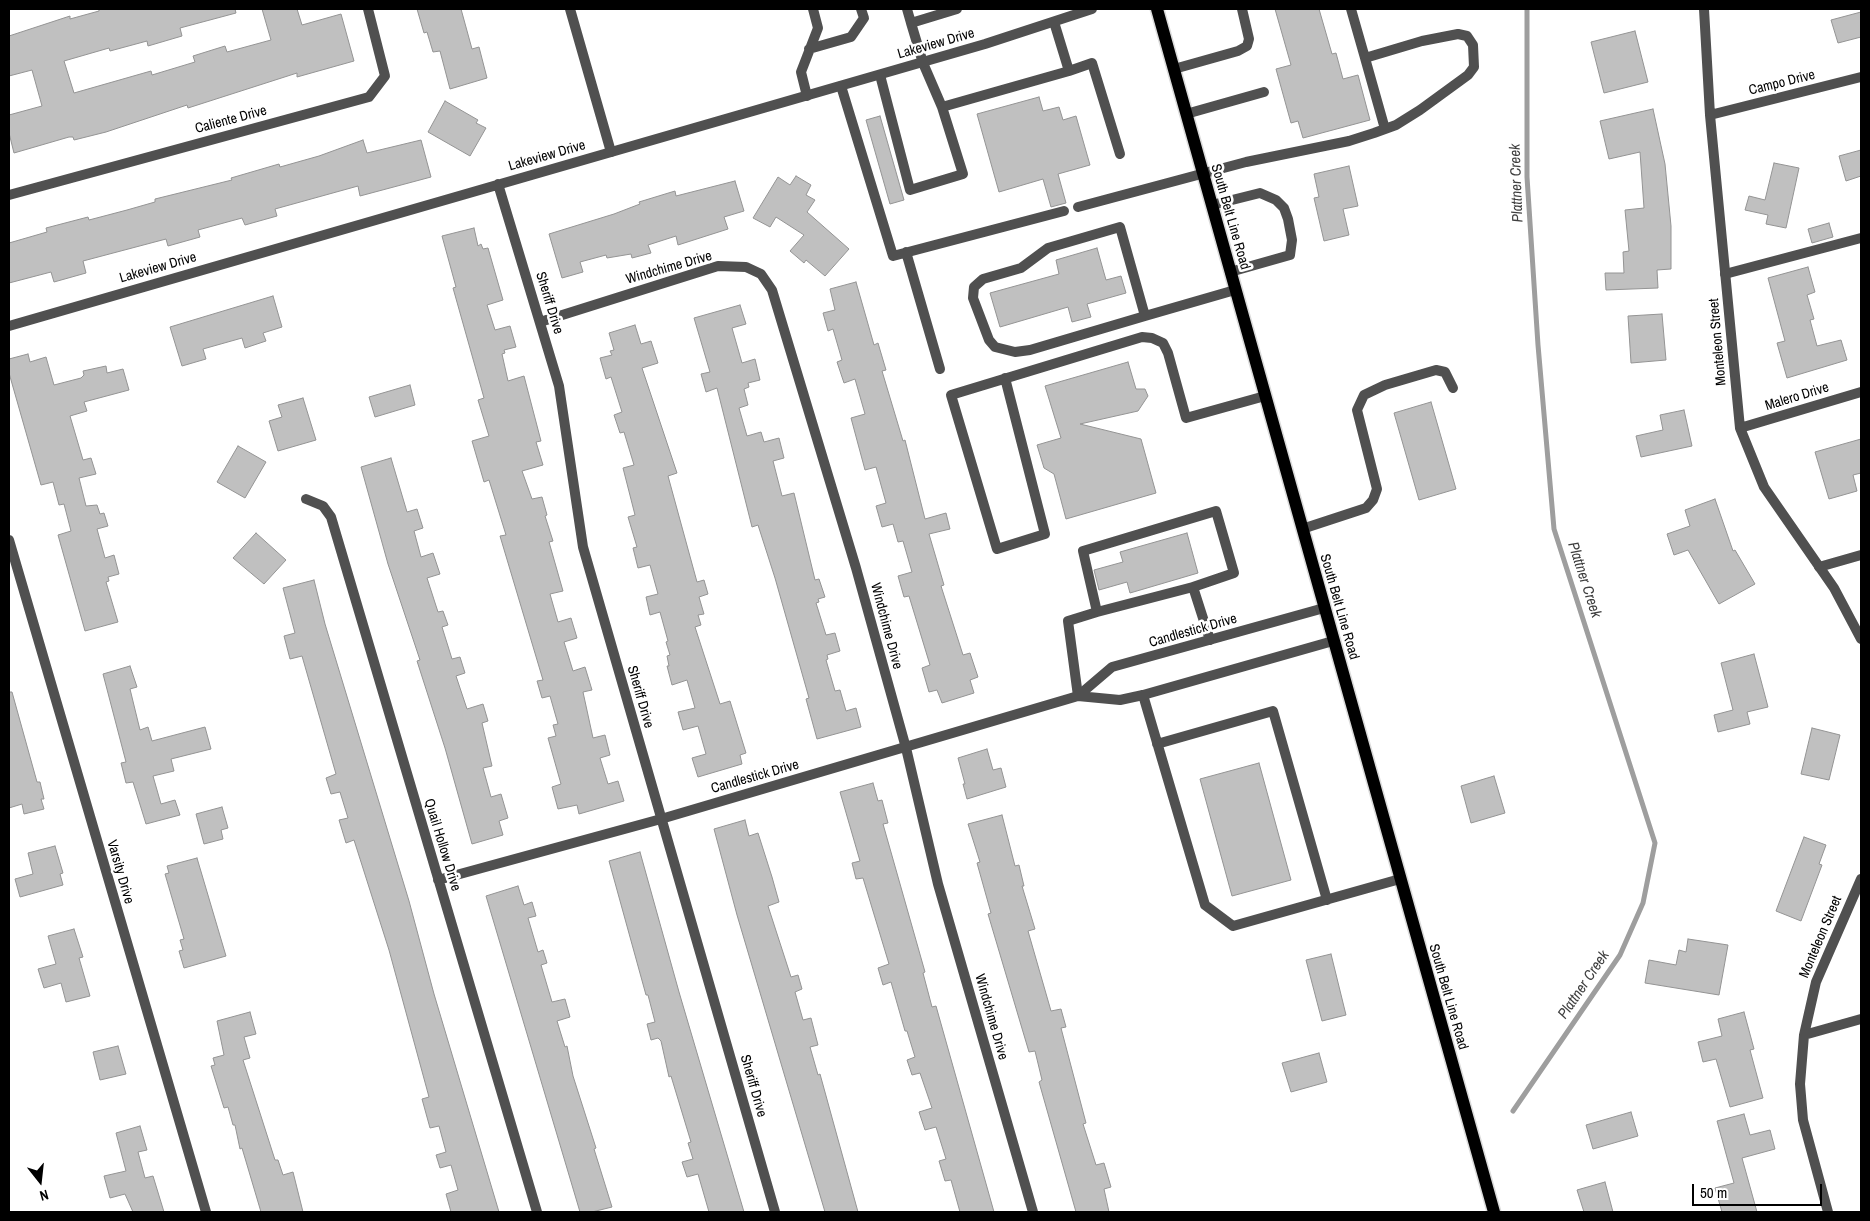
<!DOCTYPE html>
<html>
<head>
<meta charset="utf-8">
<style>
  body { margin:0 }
  #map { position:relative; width:1870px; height:1221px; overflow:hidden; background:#fff; font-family:"Archivo Narrow",sans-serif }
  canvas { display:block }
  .frame { position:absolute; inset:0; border:10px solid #000; pointer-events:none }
  .north { position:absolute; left:15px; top:1156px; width:50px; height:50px; -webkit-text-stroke:4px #fff; paint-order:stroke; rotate:164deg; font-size:14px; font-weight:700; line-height:20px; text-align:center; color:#000 }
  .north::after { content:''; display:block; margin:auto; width:18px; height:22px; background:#000; clip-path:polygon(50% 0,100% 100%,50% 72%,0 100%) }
  .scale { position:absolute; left:1692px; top:1184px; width:130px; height:22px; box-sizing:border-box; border:2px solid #000; border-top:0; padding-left:6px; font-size:15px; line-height:18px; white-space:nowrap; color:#000; -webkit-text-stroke:4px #fff; paint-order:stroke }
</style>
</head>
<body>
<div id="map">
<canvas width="1870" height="1221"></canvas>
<div class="frame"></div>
<div class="north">N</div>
<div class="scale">50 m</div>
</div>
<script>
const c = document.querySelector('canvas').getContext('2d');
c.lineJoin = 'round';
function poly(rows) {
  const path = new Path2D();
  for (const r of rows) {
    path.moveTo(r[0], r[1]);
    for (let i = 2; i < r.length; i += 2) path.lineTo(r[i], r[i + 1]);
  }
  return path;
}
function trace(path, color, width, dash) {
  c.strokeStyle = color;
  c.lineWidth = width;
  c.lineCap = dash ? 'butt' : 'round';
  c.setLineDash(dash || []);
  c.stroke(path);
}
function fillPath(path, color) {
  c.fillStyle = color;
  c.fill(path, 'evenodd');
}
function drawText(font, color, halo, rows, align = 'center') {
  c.font = font + ' "Archivo Narrow",sans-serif';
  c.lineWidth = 5;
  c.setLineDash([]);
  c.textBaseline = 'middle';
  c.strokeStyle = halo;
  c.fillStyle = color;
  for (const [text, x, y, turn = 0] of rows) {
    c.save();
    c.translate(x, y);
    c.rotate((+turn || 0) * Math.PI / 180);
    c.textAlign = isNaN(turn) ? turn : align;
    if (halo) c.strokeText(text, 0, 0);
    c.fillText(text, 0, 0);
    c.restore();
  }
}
trace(poly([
  [1513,1111,1620,955,1643,903,1655,843,1554,529,1538,345,1527,177,1527,9]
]), '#9e9e9e', 5);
const building = poly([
  [99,9,235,9,236,13,180,28,182,36,148,46,147,41,110,51,109,48,64,61,74,93,151,71,152,75,195,62,193,56,225,46,227,52,271,40,262,9,297,9,302,25,341,14,354,61,297,77,297,73,188,108,187,105,106,132,74,140,73,137,69,137,14,153,9,133,9,115,42,106,32,70,9,76,9,36,70,16,70,19,99,11,99,9],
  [417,9,461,9,472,49,479,47,487,78,450,89,440,51,433,52,427,32,424,33,417,9],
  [1275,9,1319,9,1332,54,1336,53,1343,79,1358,75,1370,120,1303,138,1298,121,1291,123,1276,69,1291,65,1275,9],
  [1861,12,1861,37,1838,43,1831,20,1861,12],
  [1635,31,1648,82,1604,93,1591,42,1635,31],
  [1039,97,1043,111,1059,107,1063,120,1076,116,1090,165,1058,174,1066,203,1051,207,1043,179,999,192,977,114,1039,97],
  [445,101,478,120,476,123,486,128,470,156,428,132,445,101],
  [1653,109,1665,164,1671,226,1671,269,1657,270,1658,288,1606,290,1605,273,1624,273,1623,252,1629,251,1625,210,1644,208,1640,152,1609,159,1600,121,1653,109],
  [880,116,904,200,890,204,866,120,880,116],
  [363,140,367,153,421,140,431,177,360,196,358,186,275,209,277,216,245,225,242,218,198,230,200,237,168,246,166,239,83,261,86,273,54,282,51,272,9,283,9,243,47,232,46,228,88,217,89,220,127,210,155,202,155,199,232,180,231,178,279,164,280,167,319,156,363,140],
  [1861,150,1861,176,1846,181,1839,156,1861,150],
  [1774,163,1799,168,1786,228,1766,224,1768,215,1745,210,1749,196,1765,200,1774,163],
  [1349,166,1358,206,1343,209,1349,235,1324,241,1314,198,1319,197,1314,174,1349,166],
  [796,176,811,185,806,195,815,200,807,212,849,249,825,276,806,260,804,263,790,251,804,235,776,217,770,227,753,218,778,177,790,185,796,176],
  [735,181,744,211,724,217,728,229,678,245,676,236,648,245,651,253,632,258,631,254,607,258,606,255,580,262,583,272,562,278,549,234,614,214,640,204,639,202,675,191,676,196,735,181],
  [1829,223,1833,237,1812,243,1808,229,1829,223],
  [474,228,478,246,481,244,483,249,488,248,503,300,487,305,495,330,510,326,516,347,504,350,505,353,502,354,508,381,524,376,541,441,536,442,543,465,522,471,532,499,542,497,547,515,545,516,553,541,549,542,563,591,550,594,558,622,571,618,577,638,564,642,573,671,585,667,592,690,583,692,593,738,605,735,610,755,600,758,608,784,618,781,624,801,579,814,577,805,558,809,552,787,561,784,548,738,556,736,553,725,558,724,550,696,542,698,537,681,543,680,500,536,506,535,489,480,484,482,472,441,489,436,478,400,484,398,453,288,456,287,442,236,474,228],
  [1097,248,1106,280,1121,276,1126,293,1087,304,1091,317,1072,322,1068,307,1000,327,990,293,1059,274,1056,260,1097,248],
  [1808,267,1815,292,1807,295,1814,319,1810,320,1817,346,1841,340,1847,360,1787,378,1777,343,1785,341,1768,278,1808,267],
  [856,282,874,345,878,343,886,370,882,371,903,441,905,440,925,519,946,513,950,529,929,534,944,585,941,586,963,655,970,653,978,677,970,680,974,693,942,703,937,690,929,692,922,668,930,665,909,596,904,597,898,576,912,572,903,541,898,542,893,524,882,527,876,506,886,503,876,467,865,470,851,418,865,414,855,379,844,383,837,362,842,360,833,329,828,331,823,313,835,310,830,289,856,282],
  [273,296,282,327,263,333,266,341,245,348,242,338,203,349,206,359,182,366,170,327,273,296],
  [740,305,746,324,732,328,742,363,755,359,760,380,748,383,749,387,744,389,748,405,739,408,747,436,761,432,764,442,779,438,784,458,773,461,782,496,794,493,815,580,819,579,825,597,818,599,819,602,816,603,826,635,835,633,840,651,827,655,828,659,826,660,835,691,840,690,846,711,856,708,861,727,817,739,806,699,809,698,775,578,758,525,752,527,717,388,706,392,701,374,710,372,694,318,740,305],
  [1662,314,1666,360,1631,363,1628,316,1662,314],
  [635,325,641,344,651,341,658,363,642,368,677,473,668,476,697,582,704,580,708,594,699,597,704,614,698,615,701,625,695,627,720,704,730,701,746,753,740,755,742,764,698,777,692,758,706,754,698,726,683,730,678,712,695,708,687,680,672,685,667,666,669,666,667,656,670,655,666,642,668,641,660,612,650,615,646,597,658,594,650,565,638,568,633,548,637,547,628,517,635,515,623,468,634,465,624,432,620,433,614,415,622,412,611,377,606,379,600,358,612,355,610,351,614,350,609,333,635,325],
  [28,354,30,362,46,357,54,385,81,378,84,375,83,371,106,366,107,373,123,369,129,390,84,402,87,411,70,416,83,460,91,458,96,474,79,478,86,506,97,505,100,514,104,513,108,526,97,529,105,558,114,555,119,574,108,577,109,581,106,582,118,622,85,631,58,535,71,531,64,504,59,505,53,482,41,485,9,373,9,359,28,354],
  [1128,362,1136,389,1145,389,1148,396,1138,411,1080,424,1141,439,1156,493,1066,519,1054,474,1044,468,1037,445,1061,438,1045,386,1128,362],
  [410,385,415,405,375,417,369,397,410,385],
  [303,398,316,440,278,451,269,421,282,417,278,405,303,398],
  [1431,402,1456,489,1419,500,1394,413,1431,402],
  [1684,410,1692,446,1641,457,1636,436,1663,430,1660,415,1684,410],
  [1861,439,1861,473,1853,475,1857,491,1829,499,1815,452,1861,439],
  [238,446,266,462,245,498,217,482,238,446],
  [391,458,407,512,417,509,423,528,414,531,421,557,433,553,440,574,427,578,438,612,443,611,448,625,442,627,452,659,460,657,465,673,456,676,467,709,483,704,488,721,482,723,492,766,483,768,491,797,501,794,508,818,499,821,503,835,472,844,445,748,417,661,420,660,388,564,361,467,391,458],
  [1715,499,1733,551,1735,550,1755,584,1719,604,1688,550,1674,555,1667,534,1690,526,1685,510,1715,499],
  [256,533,286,560,264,584,233,558,256,533],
  [1187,533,1198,573,1130,593,1127,582,1099,590,1094,570,1123,562,1120,552,1187,533],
  [314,580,325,624,409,901,434,994,499,1212,451,1212,446,1194,458,1190,451,1165,440,1168,436,1155,446,1152,439,1126,430,1128,422,1099,429,1097,389,950,354,840,346,843,339,820,348,818,340,792,331,794,326,778,336,774,302,656,290,659,284,636,295,633,283,588,314,580],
  [1754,654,1768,707,1747,712,1750,724,1718,732,1714,715,1733,710,1721,663,1754,654],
  [130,666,137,687,130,689,140,730,148,727,152,741,205,727,211,749,171,759,174,771,153,776,161,804,175,800,180,815,146,824,133,782,126,783,121,763,126,762,103,674,130,666],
  [9,692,12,692,37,782,40,782,44,799,41,799,44,809,24,814,22,804,9,808,9,692],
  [1812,728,1840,735,1829,780,1801,774,1812,728],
  [987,749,993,770,1001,768,1006,787,967,799,963,784,965,784,958,758,987,749],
  [1259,763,1291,880,1232,896,1200,779,1259,763],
  [1494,776,1505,813,1471,823,1461,786,1494,776],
  [873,783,878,801,882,800,888,823,883,824,925,972,923,973,932,1007,936,1006,994,1212,960,1212,951,1180,945,1181,939,1161,946,1159,936,1127,925,1130,919,1112,932,1108,920,1073,912,1075,907,1060,915,1057,907,1031,905,1031,891,982,883,985,878,968,889,964,863,878,856,879,852,863,860,861,840,792,873,783],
  [222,807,228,828,221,830,223,839,204,844,196,814,222,807],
  [1002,815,1015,866,1019,865,1024,886,1022,886,1035,929,1028,931,1049,1004,1051,1011,1061,1009,1066,1027,1061,1028,1086,1123,1083,1124,1096,1165,1104,1163,1111,1187,1104,1189,1109,1212,1076,1212,1039,1082,1042,1080,1035,1051,1029,1052,988,914,991,913,977,863,980,862,968,824,1002,815],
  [745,820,749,836,758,833,772,877,779,902,768,906,791,977,798,975,802,989,795,992,803,1020,811,1018,818,1045,810,1047,818,1075,820,1074,858,1212,825,1212,737,915,714,829,745,820],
  [1804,837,1826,845,1819,864,1822,865,1801,921,1776,911,1804,837],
  [55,846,63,873,60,874,63,885,20,897,15,879,33,874,28,853,55,846],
  [640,852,679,992,744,1212,709,1212,698,1174,687,1177,682,1162,693,1159,688,1143,691,1142,671,1076,669,1077,661,1041,658,1038,651,1040,647,1024,655,1022,648,995,646,995,609,861,640,852],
  [197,858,226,956,184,968,179,951,183,950,180,940,184,939,165,874,169,873,167,866,197,858],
  [518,886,524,905,532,902,536,916,528,918,538,952,543,950,547,963,541,965,552,1002,565,999,570,1017,557,1021,565,1047,567,1046,573,1076,596,1148,594,1149,612,1207,592,1212,580,1212,486,896,518,886],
  [74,929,83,957,79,958,90,996,66,1002,61,983,44,988,38,969,56,964,48,936,74,929],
  [1688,939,1728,945,1719,995,1645,983,1649,960,1676,965,1679,950,1686,952,1688,939],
  [1331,954,1346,1015,1322,1021,1306,960,1331,954],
  [250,1012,256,1034,244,1037,250,1058,243,1060,275,1160,278,1160,283,1175,293,1172,303,1212,261,1212,242,1148,240,1149,235,1125,233,1125,228,1107,224,1108,211,1066,215,1065,213,1058,224,1055,217,1021,250,1012],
  [1744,1012,1754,1049,1750,1050,1763,1098,1730,1107,1716,1059,1703,1062,1698,1042,1722,1036,1718,1019,1744,1012],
  [118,1046,126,1074,100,1080,93,1052,118,1046],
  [1319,1053,1327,1082,1291,1092,1282,1063,1319,1053],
  [1631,1112,1638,1136,1593,1149,1586,1125,1631,1112],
  [1744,1114,1750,1135,1770,1130,1775,1149,1742,1158,1757,1212,1722,1212,1715,1188,1734,1183,1717,1121,1744,1114],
  [140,1126,147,1150,138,1152,145,1178,153,1176,164,1212,133,1212,125,1194,110,1198,104,1176,126,1171,116,1133,140,1126],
  [1605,1182,1613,1212,1584,1212,1577,1190,1605,1182]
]);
fillPath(building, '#c0c0c0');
trace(building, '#949494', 1);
const primary = poly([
  [1157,9,1494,1212]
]);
trace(primary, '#dbdbdb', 15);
trace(poly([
  [570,9,611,152],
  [907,9,911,23],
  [1054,22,1069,71,1092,63,1120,154],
  [809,49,851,37,864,18,861,9],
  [1365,58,1385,129],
  [1174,69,1238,51,1247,46,1249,39,1242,9],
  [880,75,910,190,963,174,942,107,1069,71],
  [841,86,893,256,1064,211],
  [807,96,801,72,818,28,813,9],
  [942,107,923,63,911,23,957,9],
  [1186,114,1264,92],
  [1212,205,1260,193,1276,200,1284,208,1288,219,1292,240,1290,255,1230,272],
  [1078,207,1246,162,1349,141,1374,133,1396,125,1420,110,1468,75,1474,67,1473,45,1467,36,1458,34,1422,41,1365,58,1351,9],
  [906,252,940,369],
  [1725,274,1861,238],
  [1145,316,1120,227,1048,248,1021,268,983,279,974,287,973,298,989,340,995,347,1015,352,1030,350,1145,316,1235,290],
  [1005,378,1045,534,997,549,951,395,1142,337,1152,338,1163,343,1168,353,1186,418,1265,396],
  [1302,529,1366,508,1373,500,1377,489,1357,410,1364,395,1385,385,1436,370,1445,372,1453,388],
  [1819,567,1861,555],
  [1097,612,1193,587],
  [1143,695,1205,905,1233,926,1400,879],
  [1078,696,1068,621,1097,612,1083,551,1216,511,1234,573,1193,587,1210,640],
  [1157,744,1273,711,1327,900]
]), '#505050', 10);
trace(poly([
  [1704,9,1710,115,1740,428,1764,487,1834,588,1861,639],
  [1710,115,1861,77],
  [498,184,559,386,583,547,775,1212],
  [9,195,369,97,385,76,368,9],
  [540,322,718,266,746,267,761,274,772,290,856,568,906,748,938,884,1033,1212],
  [9,326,985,44,1092,9],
  [1740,428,1861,392],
  [306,499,323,506,331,517,537,1212],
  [9,540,206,1212],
  [1078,696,1112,667,1324,608],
  [438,880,661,819,1078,696,1120,700,1143,695,1333,641],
  [1804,1035,1861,1019],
  [1828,1212,1803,1120,1800,1084,1804,1035,1816,982,1861,879]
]), '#505050', 10);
trace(primary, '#000', 12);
drawText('14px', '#000', '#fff', [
  ["Lakeview Drive",936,44,-16],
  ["Campo Drive",1782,83,-14],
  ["Caliente Drive",231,120,-15],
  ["Lakeview Drive",547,156,-16],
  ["South Belt Line Road",1230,217,74],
  ["Lakeview Drive",158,268,-16],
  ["Windchime Drive",669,268,-16],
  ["Sheriff Drive",549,303,73],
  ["Monteleon Street",1718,342,-95],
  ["Malero Drive",1797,397,-17],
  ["South Belt Line Road",1339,607,74],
  ["Windchime Drive",886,626,75],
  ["Candlestick Drive",1193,631,-16],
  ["Sheriff Drive",640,697,74],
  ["Candlestick Drive",755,777,-16],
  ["Quail Hollow Drive",442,845,73],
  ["Varsity Drive",120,872,74],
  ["Monteleon Street",1821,937,-67],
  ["South Belt Line Road",1448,997,74],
  ["Windchime Drive",991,1017,74],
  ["Sheriff Drive",753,1086,74]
]);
drawText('italic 15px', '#3f3f3f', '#fff', [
  ["Plattner Creek",1517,183,-92],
  ["Plattner Creek",1584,580,72],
  ["Plattner Creek",1584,985,-56]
]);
</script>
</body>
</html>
